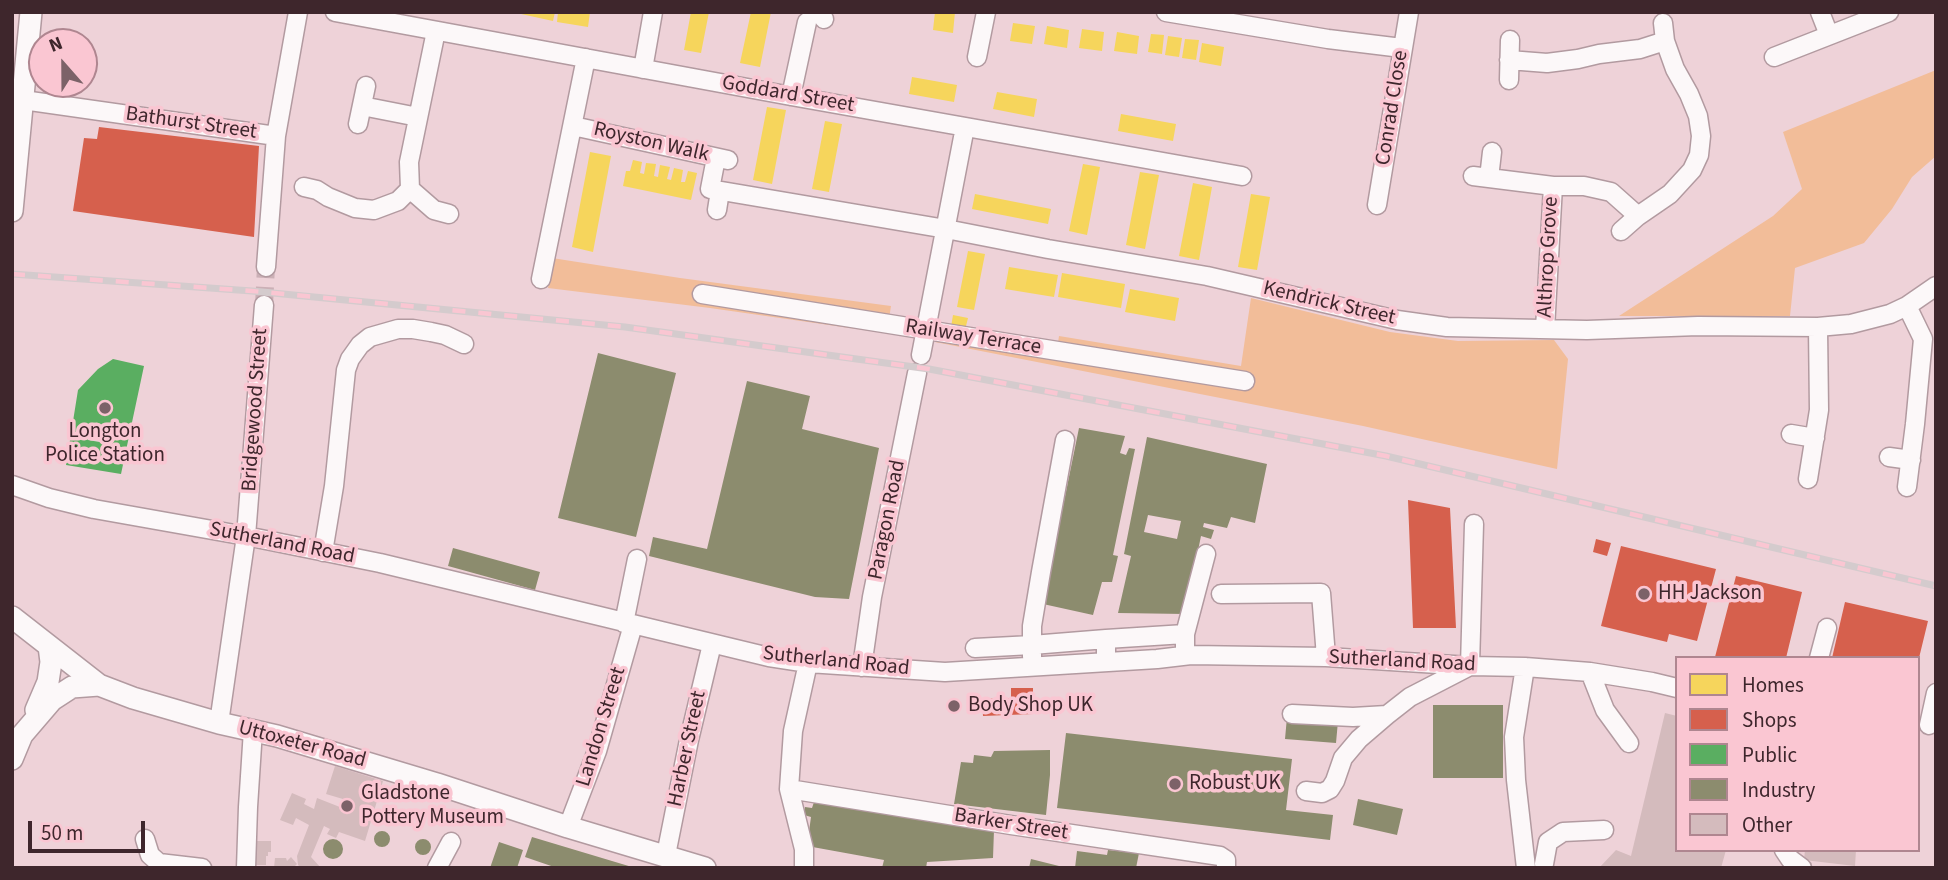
<!DOCTYPE html>
<html>
<head>
<meta charset="utf-8">
<style>
  body { margin:0 }
  #map { position:relative; width:1948px; height:880px; overflow:hidden; background:#eed2d8; font-family:"Source Sans 3",sans-serif }
  canvas { display:block }
  .frame { position:absolute; inset:0; border:14px solid #3e262c; pointer-events:none }
  .legend { position:absolute; left:1675px; top:656px; width:245px; height:196px; box-sizing:border-box; background:#fac6d2; border:2px solid #af8690; margin:0; padding:9px 12px; list-style:none; font-size:21px; color:#3e262c }
  .legend li { display:flex; align-items:center; gap:14px; height:35px }
  .legend b { width:35px; border:2px solid #af8690 }
  .north { position:absolute; left:28px; top:28px; width:70px; height:70px; box-sizing:border-box; background:#fac6d2; border:2px solid #af8690; border-radius:50%; rotate:339deg; font-size:19px; font-weight:700; line-height:28px; text-align:center; color:#3e262c }
  .north::after { content:''; display:block; margin:auto; width:24px; height:32px; background:#7c6268; clip-path:polygon(50% 0,100% 100%,50% 72%,0 100%) }
  .scale { position:absolute; left:28px; top:821px; width:117px; height:32px; box-sizing:border-box; border:4px solid #3e262c; border-top:0; padding-left:9px; font-size:21px; line-height:24px; white-space:nowrap; color:#3e262c; -webkit-text-stroke:5px #fac6d2; paint-order:stroke }
</style>
</head>
<body>
<div id="map">
<canvas width="1948" height="880"></canvas>
<div class="frame"></div>
<ul class="legend">
<li><b style="height:19px;background:#f6d55c"></b>Homes</li>
<li><b style="height:19px;background:#d6604d"></b>Shops</li>
<li><b style="height:19px;background:#5aae61"></b>Public</li>
<li><b style="height:19px;background:#8c8c6e"></b>Industry</li>
<li><b style="height:19px;background:#d4bbbd"></b>Other</li>
</ul>
<div class="north">N</div>
<div class="scale">50 m</div>
</div>
<script>
const c = document.querySelector('canvas').getContext('2d');
c.lineJoin = 'round';
function fillPath(path, color) {
  c.fillStyle = color;
  c.fill(path, 'evenodd');
}
function poly(rows) {
  const path = new Path2D();
  for (const r of rows) {
    if (r.length === 3) {
      path.moveTo(r[0] + r[2], r[1]);
      path.arc(r[0], r[1], r[2], 0, 2 * Math.PI);
      continue;
    }
    path.moveTo(r[0], r[1]);
    for (let i = 2; i < r.length; i += 2) path.lineTo(r[i], r[i + 1]);
  }
  return path;
}
function trace(path, color, width, dash) {
  c.strokeStyle = color;
  c.lineWidth = width;
  c.lineCap = dash ? 'butt' : 'round';
  c.setLineDash(dash || []);
  c.stroke(path);
}
function drawText(font, color, halo, rows, align = 'center') {
  c.font = font + ' "Source Sans 3",sans-serif';
  c.lineWidth = 7;
  c.setLineDash([]);
  c.textBaseline = 'middle';
  c.strokeStyle = halo;
  c.fillStyle = color;
  for (const [text, x, y, turn = 0] of rows) {
    c.save();
    c.translate(x, y);
    c.rotate((+turn || 0) * Math.PI / 180);
    c.textAlign = isNaN(turn) ? turn : align;
    if (halo) c.strokeText(text, 0, 0);
    c.fillText(text, 0, 0);
    c.restore();
  }
}
fillPath(poly([
  [1936,70,1936,156,1912,177,1892,209,1864,243,1795,268,1790,316,1619,316,1773,216,1802,189,1783,132],
  [552,258,680,278,891,306,889,319,914,323,913,337,710,308,548,288],
  [1251,298,1390,332,1458,341,1554,340,1568,359,1557,469,1363,426,935,342,938,327,1058,343,1059,336,1241,366]
]), '#f2bd99');
fillPath(poly([
  [512,12,555,12,553,21],
  [558,12,590,12,588,27,557,22],
  [691,12,709,12,701,53,684,50],
  [751,12,771,12,760,67,740,63],
  [935,12,955,12,953,33,933,30],
  [1013,23,1035,26,1032,44,1010,41],
  [1047,26,1069,30,1067,48,1044,44],
  [1082,29,1104,32,1102,51,1079,48],
  [1117,32,1139,36,1137,54,1114,51],
  [1151,34,1164,35,1162,54,1148,52],
  [1168,36,1182,38,1179,57,1165,55],
  [1185,39,1199,40,1196,60,1182,58],
  [1202,43,1224,47,1221,66,1199,62],
  [912,77,957,85,954,102,909,94],
  [997,92,1037,99,1034,117,993,109],
  [767,107,786,110,772,184,753,180],
  [1121,114,1176,124,1173,141,1118,131],
  [825,121,842,124,829,192,812,189],
  [590,152,611,156,593,252,572,247],
  [633,160,642,162,640,173,644,174,646,163,656,164,654,176,658,177,660,165,670,167,667,179,671,180,674,168,683,170,681,182,685,182,688,171,697,173,691,200,623,186,626,171,630,171],
  [1083,164,1100,167,1087,235,1069,231],
  [1140,172,1159,175,1145,249,1126,245],
  [1193,183,1212,187,1199,260,1179,256],
  [975,194,1051,209,1048,224,972,209],
  [1251,194,1270,197,1257,270,1238,267],
  [968,251,985,254,974,310,957,307],
  [1009,267,1058,275,1054,297,1005,289],
  [1062,273,1125,284,1121,308,1058,297],
  [1130,289,1179,298,1175,321,1125,312],
  [953,315,968,318,965,330,951,327]
]), '#f6d55c');
fillPath(poly([
  [99,127,259,146,254,237,73,211,84,138,97,139],
  [1408,500,1450,508,1456,628,1413,628],
  [1596,539,1611,543,1607,556,1593,552],
  [1621,546,1716,569,1697,641,1669,634,1667,642,1601,626],
  [1736,576,1802,592,1786,658,1715,657],
  [1845,602,1928,621,1919,658,1832,658],
  [1011,688,1033,688,1033,714,983,716,982,699,1011,698]
]), '#d6604d');
fillPath(poly([
  [113,359,144,366,121,474,66,465,78,390,98,369],
  [90,426,114,430,111,444,88,440]
]), '#5aae61');
fillPath(poly([
  [598,353,676,373,636,537,558,518],
  [747,381,810,396,802,429,879,448,849,599,815,597,649,556,653,537,707,549],
  [1079,428,1125,436,1120,453,1126,455,1129,448,1135,449,1113,555,1118,556,1112,582,1102,582,1093,615,1043,604],
  [1147,437,1267,464,1255,523,1231,517,1227,528,1204,523,1203,527,1214,530,1211,539,1201,536,1185,614,1118,613,1131,556,1124,554],
  [1148,515,1181,521,1177,539,1144,532],
  [453,548,540,572,535,590,448,566],
  [1433,705,1503,705,1503,778,1433,778],
  [1287,717,1338,721,1336,743,1285,739],
  [1066,733,1292,759,1286,810,1333,815,1330,840,1057,808],
  [1050,750,1050,775,1046,815,954,804,961,762,973,763,974,755,991,757,994,751],
  [1358,799,1403,809,1397,835,1353,825],
  [814,802,994,830,993,858,927,862,926,868,882,868,884,860,807,846,811,817,804,815,805,807,812,808],
  [382,839,8],
  [532,837,632,867,632,868,557,868,525,857],
  [333,849,10],
  [423,847,8],
  [499,842,523,850,517,868,490,868],
  [1108,850,1139,853,1136,868,1075,868,1077,851,1107,855],
  [1031,859,1063,867,1063,868,1029,868]
]), '#8c8c6e');
fillPath(poly([
  [1665,713,1677,716,1677,850,1726,850,1721,868,1599,868,1616,850,1631,856],
  [335,766,383,781,365,841,339,832,336,838,327,834,330,829,324,826,311,857,321,868,301,868,298,865,297,856,309,825,296,818,293,825,280,820,292,793,306,799,304,804,314,809,317,798,350,811,353,802,326,794],
  [253,841,271,841,271,852,268,852,268,856,266,856,266,865,253,865],
  [1805,850,1856,850,1855,866,1804,860],
  [291,857,297,864,293,868,288,868,286,866,286,868,274,868,275,858,286,858,287,861]
]), '#d4bbbd');
trace(poly([
  [264,305,266,267]
]), '#cbb0b6', 18, [18, 9]);
const minor = poly([
  [335,12,791,96,1242,176],
  [819,12,824,19],
  [1166,12,1328,39,1402,48],
  [1820,12,1829,35],
  [977,57,986,12],
  [1774,57,1889,12],
  [1509,60,1547,63,1578,59,1599,54,1640,49,1665,41],
  [643,69,653,12],
  [1509,80,1510,40],
  [791,96,807,22],
  [23,100,276,136],
  [362,106,418,117],
  [358,124,366,86],
  [573,126,728,160],
  [716,158,710,189,946,229,1048,249,1207,276,1397,320,1447,327,1587,330,1698,326,1818,327,1851,324,1890,314,1907,306,1936,286],
  [1473,176,1553,186,1584,186,1611,192,1638,216],
  [1489,178,1492,152],
  [304,187,317,190,328,197,355,208,374,210,398,201,410,189],
  [410,189,409,162,436,31],
  [410,189,434,210,449,214],
  [1377,205,1409,12],
  [717,210,720,191],
  [1621,231,1638,216,1670,194,1692,170,1699,155,1701,136,1698,116,1689,94,1675,69,1665,41,1663,23],
  [266,267,276,136,298,12],
  [541,279,586,58],
  [702,294,1245,381],
  [1545,329,1553,186],
  [921,355,965,127],
  [1791,434,1815,438],
  [1065,440,1041,572,1032,626,1032,645,1106,639,1106,662],
  [1889,457,1911,460],
  [1808,479,1819,410,1818,327],
  [12,485,49,498,94,509,246,536,380,563,769,657,808,663,945,672,1157,659,1191,655,1326,657,1470,666,1525,667,1590,672,1652,682,1677,688],
  [1907,487,1915,424,1923,339,1907,306],
  [323,552,334,486,346,370,350,359,360,345,370,337,398,329,413,329,431,332,445,335,464,344],
  [1221,594,1321,593,1326,657],
  [624,623,637,559],
  [1185,634,1206,554],
  [1106,639,1185,634,1185,655],
  [975,648,1032,645,1032,657],
  [1819,658,1827,628],
  [862,667,872,597,917,373],
  [1525,667,1514,737,1516,780,1526,868],
  [1590,672,1605,710,1629,743],
  [1292,714,1353,717,1387,715,1410,697,1470,666,1474,524],
  [219,723,246,536,264,305],
  [1929,725,1936,693],
  [789,789,1011,825,1220,856,1226,860,1226,868],
  [1306,791,1322,793,1330,789,1335,781,1343,758,1359,739,1387,715],
  [568,827,597,751,633,625],
  [145,839,150,855,159,863,202,868],
  [1784,850,1790,859,1802,868],
  [666,855,689,740,712,644],
  [1544,864,1548,842,1563,832,1604,830],
  [246,868,248,807,253,730],
  [437,868,451,842],
  [804,868,804,849,789,789,793,731,808,663]
]);
const major = poly([
  [12,211,31,12],
  [12,617,99,685,133,698,219,723,277,736,437,784,568,827,705,868],
  [36,710,48,682,51,662,49,646],
  [12,759,22,735,52,700,72,687,99,685]
]);
trace(minor, '#b29aa0', 21);
trace(major, '#b29aa0', 24);
trace(minor, '#fcf8f9', 18);
trace(major, '#fcf8f9', 21);
const rail = poly([
  [12,274,252,291,625,327,929,369,1386,456,1936,586]
]);
trace(rail, '#d4cbcd', 7);
trace(rail, '#fac6d2', 4.5, [13]);
for (const [x, y, r, color] of [
  [105,408,7,"#7c6268"],
  [1644,594,7,"#7c6268"],
  [954,706,7,"#7c6268"],
  [1175,784,7,"#7c6268"],
  [347,806,7,"#7c6268"]
]) {
  const dot = new Path2D();
  dot.arc(x, y, r, 0, 2 * Math.PI);
  c.fillStyle = color;
  c.fill(dot);
  trace(dot, '#fac6d2', 2.5);
}
drawText('21px', '#3e262c', '#fac6d2', [
  ["Goddard Street",788,95,10],
  ["Conrad Close",1393,108,-81],
  ["Bathurst Street",191,124,8],
  ["Royston Walk",651,143,13],
  ["Althrop Grove",1549,257,-87],
  ["Kendrick Street",1329,304,13],
  ["Railway Terrace",973,338,9],
  ["Bridgewood Street",256,410,-86],
  ["Paragon Road",888,520,-79],
  ["Sutherland Road",282,544,11],
  ["Sutherland Road",836,662,6],
  ["Sutherland Road",1402,662,3],
  ["Landon Street",602,727,-73],
  ["Uttoxeter Road",302,745,15],
  ["Harber Street",688,749,-78],
  ["Barker Street",1011,825,9]
]);
drawText('21px', '#3e262c', '#fac6d2', [
  ["Longton",105,432,"center"],
  ["Police Station",105,456,"center"],
  ["HH Jackson",1658,594],
  ["Body Shop UK",968,706],
  ["Robust UK",1189,784],
  ["Gladstone",361,794],
  ["Pottery Museum",361,818]
], 'left');
</script>
</body>
</html>
